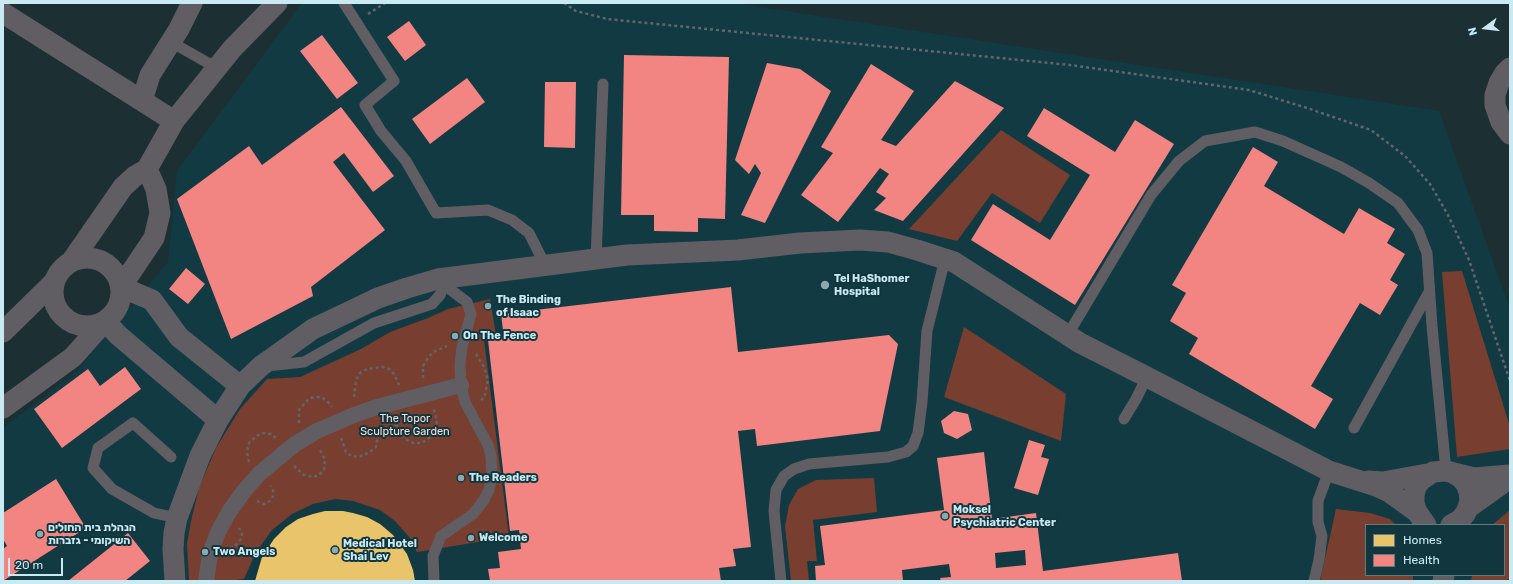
<!DOCTYPE html>
<html>
<head>
<meta charset="utf-8">
<style>
  body { margin:0 }
  #map { position:relative; width:1513px; height:584px; overflow:hidden; background:#1c3034; font-family:Rubik,sans-serif }
  canvas { display:block }
  .frame { position:absolute; inset:0; border:4px solid #c9eaf2; pointer-events:none }
  .legend { position:absolute; left:1365px; top:524px; width:140px; height:52px; box-sizing:border-box; background:#12363e; border:1px solid #5b7e86; margin:0; padding:5px 7px; list-style:none; font-size:12px; color:#c9eaf2 }
  .legend li { display:flex; align-items:center; gap:8px; height:20px }
  .legend b { width:20px; border:1px solid #5b7e86 }
  .north { position:absolute; left:1465px; top:8px; width:40px; height:40px; -webkit-text-stroke:3px #12363e; paint-order:stroke; rotate:255deg; font-size:11px; font-weight:700; line-height:16px; text-align:center; color:#c9eaf2 }
  .north::after { content:''; display:block; margin:auto; width:14px; height:18px; background:#c9eaf2; clip-path:polygon(50% 0,100% 100%,50% 72%,0 100%) }
  .scale { position:absolute; left:8px; top:558px; width:55px; height:18px; box-sizing:border-box; border:2px solid #c9eaf2; border-top:0; padding-left:5px; font-size:12px; line-height:14px; white-space:nowrap; color:#c9eaf2; -webkit-text-stroke:3px #12363e; paint-order:stroke }
</style>
</head>
<body>
<div id="map">
<canvas width="1513" height="584"></canvas>
<div class="frame"></div>
<ul class="legend">
<li><b style="height:11px;background:#e9c46a"></b>Homes</li>
<li><b style="height:11px;background:#f28482"></b>Health</li>
</ul>
<div class="north">N</div>
<div class="scale">20 m</div>
</div>
<script>
const c = document.querySelector('canvas').getContext('2d');
c.lineJoin = 'round';
function fillPath(path, color) {
  c.fillStyle = color;
  c.fill(path, 'evenodd');
}
function poly(rows) {
  const path = new Path2D();
  for (const r of rows) {
    if (r.length === 3) {
      path.moveTo(r[0] + r[2], r[1]);
      path.arc(r[0], r[1], r[2], 0, 2 * Math.PI);
      continue;
    }
    path.moveTo(r[0], r[1]);
    for (let i = 2; i < r.length; i += 2) path.lineTo(r[i], r[i + 1]);
  }
  return path;
}
function trace(path, color, width, dash) {
  c.strokeStyle = color;
  c.lineWidth = width;
  c.lineCap = dash ? 'butt' : 'round';
  c.setLineDash(dash || []);
  c.stroke(path);
}
function drawText(font, color, halo, rows, align = 'center') {
  c.font = font + ' Rubik,"Noto Sans Hebrew",sans-serif';
  c.lineWidth = 4;
  c.setLineDash([]);
  c.textBaseline = 'middle';
  c.strokeStyle = halo;
  c.fillStyle = color;
  for (const [text, x, y, turn = 0] of rows) {
    c.save();
    c.translate(x, y);
    c.rotate((+turn || 0) * Math.PI / 180);
    c.textAlign = isNaN(turn) ? turn : align;
    if (halo) c.strokeText(text, 0, 0);
    c.fillText(text, 0, 0);
    c.restore();
  }
}
fillPath(poly([
  [302,3,734,3,1439,111,1510,309,1510,581,3,581,3,428,78,370,168,262,177,171],
  [1366,525,1504,525,1504,575,1366,575]
]), '#123a43');
fillPath(poly([
  [1001,130,1070,175,1040,223,992,193,957,241,909,229],
  [1462,271,1510,427,1510,449,1457,457,1442,272],
  [490,299,496,335,484,340,509,537,417,552,410,538,395,521,380,510,353,501,335,499,313,504,292,514,272,530,256,552,244,579,228,581,189,581,187,544,191,521,199,488,216,448,240,409,267,379,300,377,361,349,390,332,428,318,448,309],
  [964,327,1066,394,1061,441,944,397],
  [874,478,877,512,813,520,817,561,807,561,809,581,791,581,785,526,789,505,798,489,816,480],
  [1336,509,1370,513,1390,519,1396,525,1366,525,1366,575,1413,575,1413,581,1320,581],
  [1510,510,1510,579,1501,581,1471,581,1472,575,1504,575,1504,525,1492,525]
]), '#783e2f');
fillPath(poly([
  [325,511,343,511,353,513,367,517,380,524,393,535,407,554,413,570,415,581,255,581,262,557,274,539,286,527,298,519,313,514]
]), '#e9c46a');
fillPath(poly([
  [409,21,426,45,405,61,387,37],
  [322,35,358,83,337,99,300,51],
  [624,55,729,57,725,219,698,218,698,232,654,231,654,215,621,215],
  [767,63,800,69,831,91,765,223,741,215,761,173,755,164,749,174,735,160],
  [871,64,914,91,881,140,896,146,955,81,1004,108,903,221,874,210,886,198,876,192,889,174,880,168,838,222,801,195,833,153,821,147],
  [467,78,485,102,430,144,412,119],
  [545,82,576,82,575,148,544,147],
  [341,107,394,176,373,192,344,153,333,162,385,230,311,287,313,296,231,339,177,199,249,146,262,165],
  [1044,108,1115,152,1135,120,1174,144,1075,305,971,240,993,204,1050,240,1090,175,1027,136],
  [1253,147,1278,162,1264,186,1344,234,1359,208,1395,229,1387,243,1405,254,1390,280,1398,285,1380,315,1360,303,1311,386,1333,399,1315,429,1189,354,1198,338,1170,321,1186,293,1172,285],
  [186,268,205,284,188,304,169,289],
  [731,287,738,352,889,335,898,344,880,431,757,446,755,429,738,431,751,547,733,549,736,566,719,568,721,581,490,581,488,569,500,568,498,552,521,549,519,530,510,531,488,340,504,338,501,314],
  [125,367,141,389,62,448,34,409,88,369,100,386],
  [954,411,968,414,972,430,957,439,944,433,941,421],
  [1029,440,1045,445,1041,457,1049,459,1038,495,1014,488],
  [984,452,992,519,1036,513,1043,571,1178,553,1182,581,941,581,940,578,951,577,949,564,902,570,903,581,816,581,815,566,825,565,820,526,944,510,937,458],
  [1025,550,1026,565,996,568,995,553],
  [56,479,86,528,3,581,3,549,7,546,3,539,3,513],
  [128,533,150,561,125,581,68,581]
]), '#f28482');
trace(poly([
  [564,3,576,11,607,19,1070,65,1249,90,1307,108,1371,130,1405,156,1430,184,1448,215,1469,260,1510,381],
  [368,14,385,3],
  [476,354,484,367,488,380,486,390,484,398,481,400],
  [423,378,423,366,428,358,433,352,447,346],
  [354,397,356,380,360,373,367,369,382,367,389,369,394,374,399,385],
  [396,419,396,424,399,433,405,439,413,443,421,443,427,440,434,433,437,424,434,409],
  [299,423,299,410,304,404,310,398,318,397,323,398,330,404,332,407],
  [341,438,346,452,351,456,359,457,370,452,376,447,377,440,376,433,372,426],
  [249,462,247,452,249,443,256,436,264,433,271,434,276,438],
  [294,466,304,475,313,477,319,475,324,470,325,460,320,450],
  [257,501,264,504,270,501,273,496,273,489,271,486],
  [230,548,234,547,241,539,242,534,239,528]
]), '#626569', 2.5, [3, 3]);
trace(poly([
  [344,3,394,81,365,105,381,131,406,161,436,213,488,210,512,220,529,233,545,265],
  [178,46,217,68],
  [596,259,603,84],
  [1067,336,1151,195,1179,161,1205,141,1255,132,1283,141,1341,167,1369,183,1398,203,1418,230,1427,253,1432,326,1446,471],
  [267,366,304,362,374,323,432,304,440,295,446,279],
  [1124,419,1136,399,1147,377],
  [1354,428,1429,292],
  [171,457,133,423,98,448,93,468,112,489,154,513,177,518],
  [434,581,433,556,441,536,473,514,484,500,489,490,492,475,491,456,488,445,465,402,461,385,460,365,462,347,471,314,467,302,444,285],
  [781,581,774,511,776,490,784,476,794,469,809,464,888,457,906,452,913,446,918,433,922,402,927,331,945,259],
  [1314,581,1319,560,1322,536,1318,522,1318,501,1329,471]
]), '#615e63', 11);
trace(poly([
  [206,581,210,554,218,532,229,512,244,491,259,474,295,444,317,431,354,415,377,407,461,385]
]), '#615e63', 16);
trace(poly([
  [3,13,174,121],
  [1510,68,1505,73,1499,83,1495,95,1495,105,1501,122,1510,134],
  [142,101,150,75,179,29,192,3],
  [147,169,156,189,160,213,154,238,121,287,152,300,179,337,240,386],
  [87,292,34],
  [71,262,123,187,135,176,147,169,174,121,232,49,277,3],
  [3,332,54,282],
  [3,408,73,357,105,321,118,335,218,420],
  [1368,481,1383,482,1427,474],
  [1468,508,1510,478],
  [1417,512,1414,504,1414,495,1416,487,1421,480,1433,472,1446,471,1474,478,1510,475],
  [1451,525,1460,520,1465,514,1468,508,1470,500,1469,492,1466,484,1460,477,1451,472],
  [175,581,173,549,174,533,177,518,200,456,218,420,240,386,261,366,313,329,378,298,407,288,438,279,627,255,738,250,800,243,860,240,888,242,917,250,954,262,1080,343,1147,377,1329,471,1376,486,1389,492,1417,512,1426,525],
  [1443,581,1444,575]
]), '#615e63', 21);
for (const [x, y, r, color] of [
  [825,285,5,"#8ca9b0"],
  [488,306,4,"#8ca9b0"],
  [455,336,4,"#8ca9b0"],
  [461,478,4,"#8ca9b0"],
  [945,516,4,"#8ca9b0"],
  [40,534,4,"#8ca9b0"],
  [471,538,4,"#8ca9b0"],
  [335,550,4,"#8ca9b0"],
  [205,552,4,"#8ca9b0"]
]) {
  const dot = new Path2D();
  dot.arc(x, y, r, 0, 2 * Math.PI);
  c.fillStyle = color;
  c.fill(dot);
  trace(dot, '#12363e', 1.5);
}
drawText('bold 11px', '#c9eaf2', '#12363e', [
  ["Tel HaShomer",834,279],
  ["Hospital",834,292],
  ["The Binding",496,300],
  ["of Isaac",496,313],
  ["On The Fence",463,336],
  ["The Readers",469,478],
  ["Moksel",953,510],
  ["Psychiatric Center",953,523],
  ["הנהלת בית החולים",48,528],
  ["השיקומי - גזברות",48,541],
  ["Welcome",479,538],
  ["Medical Hotel",343,544],
  ["Shai Lev",343,557],
  ["Two Angels",213,552]
], 'left');
drawText('11px', '#f6ddd6', '#12363e', [
  ["The Topor",405,419],
  ["Sculpture Garden",405,432]
]);
</script>
</body>
</html>
